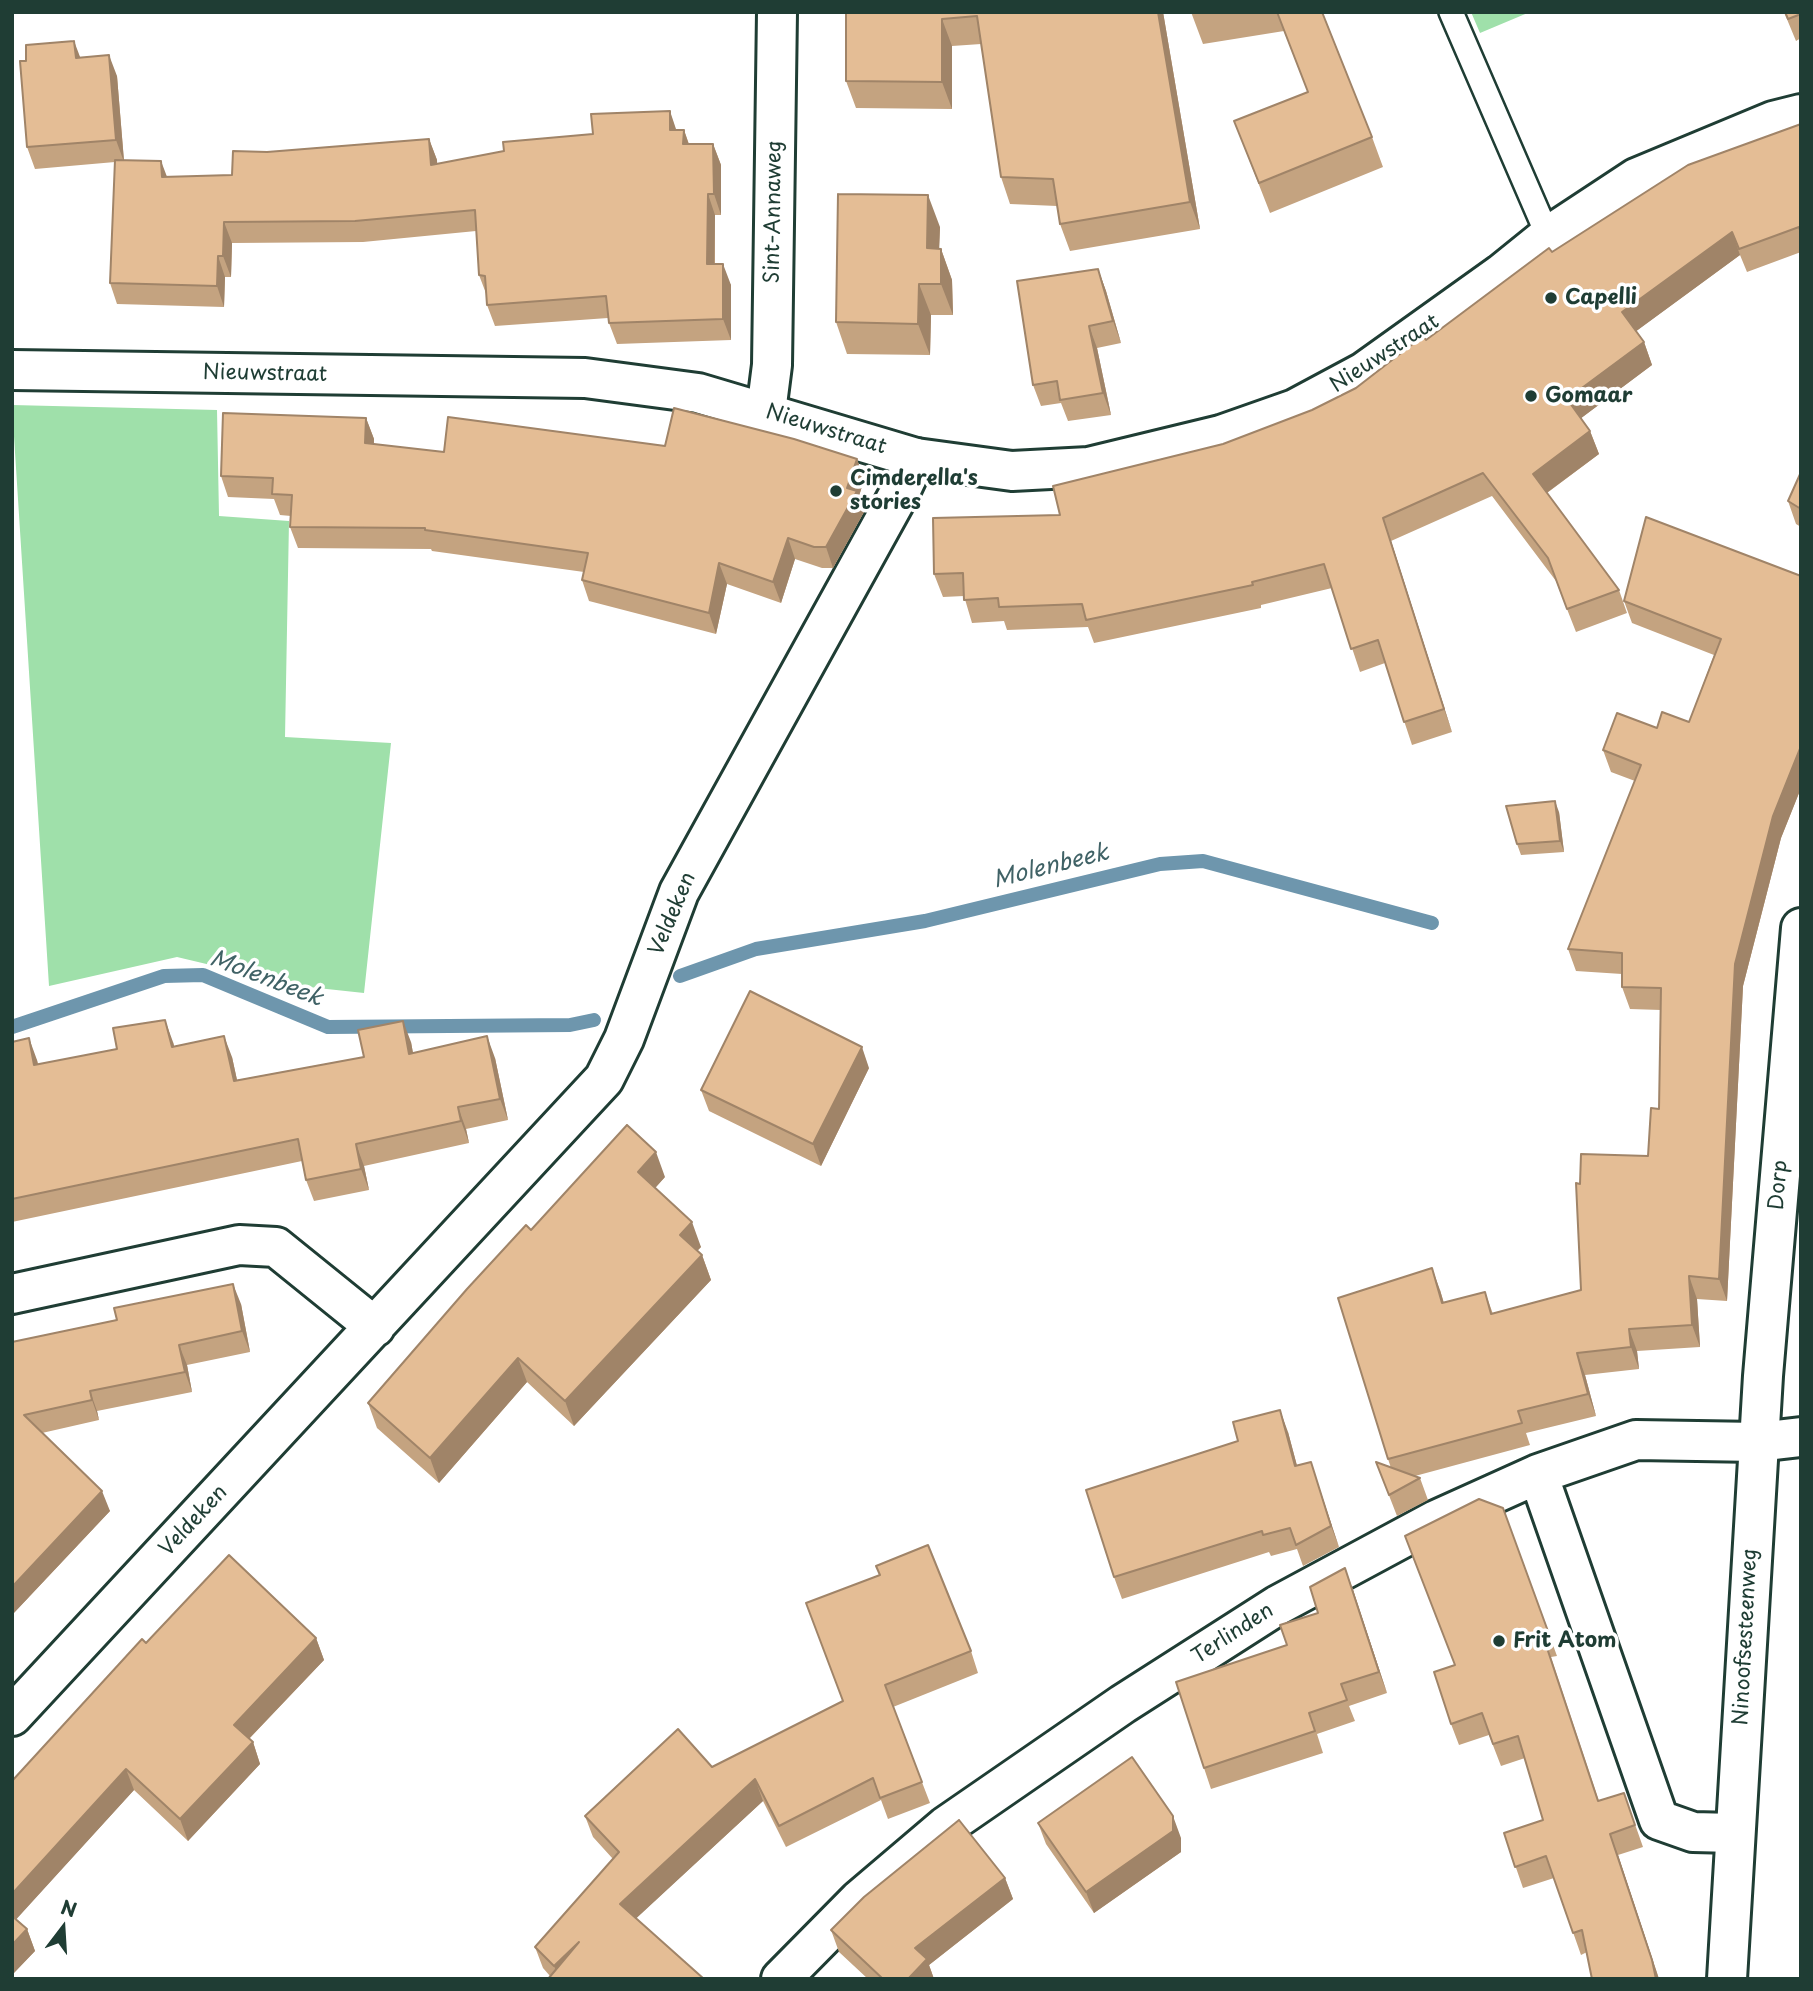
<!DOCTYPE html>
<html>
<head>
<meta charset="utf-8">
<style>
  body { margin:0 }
  #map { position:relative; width:1813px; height:1991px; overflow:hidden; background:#fff; font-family:"Playpen Sans",sans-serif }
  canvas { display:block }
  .frame { position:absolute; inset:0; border:14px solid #1f3d34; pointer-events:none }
  .north { position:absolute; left:28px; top:1893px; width:70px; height:70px; -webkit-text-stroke:5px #fff; paint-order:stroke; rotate:17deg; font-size:19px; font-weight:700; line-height:28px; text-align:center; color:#1f3d34 }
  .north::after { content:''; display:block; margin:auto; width:24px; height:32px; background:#1f3d34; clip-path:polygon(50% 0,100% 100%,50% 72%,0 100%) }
</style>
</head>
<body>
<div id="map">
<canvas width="1813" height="1991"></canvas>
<div class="frame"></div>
<div class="north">N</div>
</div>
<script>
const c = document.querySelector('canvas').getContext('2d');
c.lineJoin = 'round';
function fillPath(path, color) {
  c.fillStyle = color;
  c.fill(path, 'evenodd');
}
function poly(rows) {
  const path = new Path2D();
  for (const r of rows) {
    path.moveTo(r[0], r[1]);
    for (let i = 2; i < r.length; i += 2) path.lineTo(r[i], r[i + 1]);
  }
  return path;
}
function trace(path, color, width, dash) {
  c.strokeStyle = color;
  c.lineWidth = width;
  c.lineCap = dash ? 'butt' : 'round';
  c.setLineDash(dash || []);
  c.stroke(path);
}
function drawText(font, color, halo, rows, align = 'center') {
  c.font = font + ' "Playpen Sans",sans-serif';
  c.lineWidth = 7;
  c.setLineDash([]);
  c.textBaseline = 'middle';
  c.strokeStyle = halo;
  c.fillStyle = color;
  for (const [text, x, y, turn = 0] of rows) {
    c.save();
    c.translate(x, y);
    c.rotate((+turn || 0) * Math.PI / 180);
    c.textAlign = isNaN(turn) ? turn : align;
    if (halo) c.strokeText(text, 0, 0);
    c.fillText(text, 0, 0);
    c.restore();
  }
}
fillPath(poly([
  [1471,12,1530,12,1480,33],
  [12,405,217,410,219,516,289,521,285,737,391,743,364,993,299,986,177,957,49,986]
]), '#9fe0aa');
trace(poly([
  [680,976,756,949,925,921,1160,864,1203,861,1432,923],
  [12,1027,164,976,203,975,328,1027,570,1025,594,1020]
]), '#6e96ad', 14);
const service = poly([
  [1451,12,1548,236]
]);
const minor = poly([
  [766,412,772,365,777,12],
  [12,1294,239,1245,276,1247,375,1327],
  [1538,1474,1659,1820,1693,1832,1734,1833],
  [12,1716,604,1079,624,1039,679,892,900,492,916,458],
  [781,1979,859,1900,946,1826,1123,1704,1278,1605,1436,1520,1538,1474,1636,1440,1758,1442,1801,1437]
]);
const tertiary = poly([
  [12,370,585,378,698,393,916,458,1012,471,1089,467,1221,435,1295,409,1364,372,1501,274,1548,236,1636,178,1773,121,1801,114],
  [1727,1979,1763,1376,1801,928]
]);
trace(service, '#1f3d34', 28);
trace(minor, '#1f3d34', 44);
trace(tertiary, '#1f3d34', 44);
trace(service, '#fff', 23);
trace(minor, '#fff', 38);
trace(tertiary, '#fff', 38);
fillPath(poly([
  [846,12,1163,12,1200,229,1070,251,1060,224,1057,206,1010,204,1001,177,981,44,952,46,952,109,856,108,846,81],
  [1191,12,1322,12,1372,137,1383,167,1270,213,1234,121,1308,92,1284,31,1203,44],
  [1784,12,1801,12,1801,38,1796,41],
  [80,57,117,76,124,160,167,177,232,175,267,152,429,139,437,160,437,164,677,130,684,130,689,144,713,144,721,165,721,215,715,215,715,264,731,285,731,340,617,344,609,323,608,318,495,326,487,305,487,296,479,275,476,231,363,242,232,243,231,277,225,277,224,307,117,304,110,283,115,162,35,169,27,147],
  [1801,124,1801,252,1747,272,1740,255,1636,331,1644,342,1652,365,1581,418,1590,431,1599,454,1547,493,1619,590,1627,613,1576,632,1556,581,1492,496,1391,541,1452,732,1412,745,1385,663,1360,672,1332,588,1261,605,1261,608,1094,643,1088,627,1007,630,1004,621,972,623,964,596,943,597,934,574,1060,515,1223,444,1312,410,1356,388,1552,252],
  [940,227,939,248,941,249,952,280,953,315,931,315,930,355,847,354,836,322],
  [1098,269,1106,291,1121,343,1097,348,1111,415,1068,421,1061,403,1041,406,1033,385],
  [366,418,374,439,374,444,444,452,665,446,857,459,864,480,859,496,864,512,833,568,822,568,795,559,781,603,727,584,716,634,589,601,582,580,584,572,432,551,431,549,298,548,290,527,291,516,280,515,274,499,228,497,221,476],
  [1801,472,1801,527,1796,524,1788,501],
  [1801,576,1801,788,1781,838,1743,986,1727,1301,1697,1299,1700,1347,1637,1351,1639,1369,1585,1375,1596,1416,1526,1433,1530,1445,1415,1476,1420,1478,1428,1500,1397,1516,1376,1462,1391,1468,1388,1459,1440,1290,1444,1303,1485,1292,1493,1314,1581,1290,1580,1184,1648,1156,1659,1109,1661,1010,1630,1009,1622,987,1622,974,1576,971,1568,949,1635,781,1611,772,1603,750,1657,728,1689,722,1714,655,1632,623,1624,601],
  [1559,812,1564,852,1521,855,1517,844],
  [12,1042,37,1060,38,1064,173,1042,174,1046,232,1057,237,1080,364,1057,411,1042,413,1053,495,1058,508,1120,466,1129,469,1143,364,1166,369,1190,314,1201,306,1180,302,1161,12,1222],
  [869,1068,821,1166,709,1111,701,1090],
  [665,1177,655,1188,701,1247,697,1251,702,1255,711,1280,574,1426,527,1382,439,1483,377,1428,368,1403,531,1230],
  [241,1304,250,1352,187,1365,192,1392,97,1411,99,1420,42,1433,110,1511,12,1615,12,1342],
  [1288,1432,1297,1466,1318,1484,1339,1547,1303,1566,1297,1549,1271,1556,1269,1552,1122,1599,1114,1577],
  [1503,1508,1557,1656,1551,1657,1599,1801,1624,1793,1643,1847,1618,1855,1659,1979,1592,1979,1587,1952,1581,1955,1554,1878,1523,1888,1504,1833,1543,1820,1525,1758,1501,1766,1489,1735,1459,1745,1451,1724],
  [1353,1590,1387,1693,1349,1706,1355,1721,1317,1734,1323,1753,1211,1789,1204,1768,1287,1645,1318,1613],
  [316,1638,324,1660,249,1739,253,1742,260,1764,188,1841,134,1790,16,1919,27,1929,35,1951,12,1975,12,1781,146,1643],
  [971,1651,978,1673,893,1707,930,1803,888,1819,881,1800,786,1847,763,1801,636,1918,550,1976,543,1968,535,1947,613,1859,593,1837,585,1816,712,1767,843,1701],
  [1038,1823,1181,1838,1181,1852,1094,1913,1046,1844],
  [1005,1878,1013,1899,929,1965,934,1979,868,1979,839,1952,831,1930]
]), '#c4a380');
fillPath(poly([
  [1158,12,1163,12,1200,229,1190,202],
  [942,19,952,46,952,109,942,82],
  [74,41,82,62,76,58],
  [109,55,117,76,124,162,116,140],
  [670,111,677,132,670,130],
  [684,130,691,151,683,144],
  [429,139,437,160,438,186,431,165],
  [713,144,721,165,721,215,714,194],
  [161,161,169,182,162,177],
  [708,194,715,215,714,285,707,264],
  [928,195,940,227,938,280,927,248],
  [224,222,232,243,231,277,223,256],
  [1732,232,1740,255,1631,335,1622,312],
  [941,249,952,280,953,315,941,284],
  [218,256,225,277,224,307,217,286],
  [723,264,731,285,731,340,723,319],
  [1098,269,1106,291,1121,343,1113,321],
  [919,284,931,315,930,355,918,324],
  [1089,326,1097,348,1111,415,1103,393],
  [1644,342,1652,365,1576,422,1567,399],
  [366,418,374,439,373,464,365,443],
  [1590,431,1599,454,1541,497,1533,474],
  [857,459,864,480,859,496,864,512,833,568,826,547],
  [1383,518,1391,541,1452,732,1444,709],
  [788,538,795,559,781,603,773,582],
  [719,563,727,584,716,634,709,613],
  [1801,746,1801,788,1781,838,1743,986,1727,1301,1719,1279,1735,964,1773,816],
  [1555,801,1559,812,1564,852,1560,841],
  [165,1020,173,1042,180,1068,172,1047],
  [403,1021,411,1042,417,1076,409,1054],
  [224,1036,232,1057,242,1103,234,1081],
  [487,1036,495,1058,508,1120,500,1099],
  [29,1038,37,1060,42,1086,34,1065],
  [862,1047,869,1068,821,1166,813,1144],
  [458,1107,466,1129,469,1143,461,1121],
  [356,1144,364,1166,369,1190,361,1169],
  [656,1152,665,1177,647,1197,638,1172],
  [692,1222,701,1247,689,1259,680,1235],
  [702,1255,711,1280,574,1426,565,1401],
  [1432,1268,1440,1290,1450,1325,1442,1303],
  [1689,1276,1697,1299,1700,1347,1692,1325],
  [233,1284,241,1304,250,1352,242,1331],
  [1629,1329,1637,1351,1639,1369,1631,1347],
  [179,1345,187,1365,192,1392,185,1372],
  [1577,1353,1585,1375,1596,1416,1588,1394],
  [518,1358,527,1382,439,1483,430,1458],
  [90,1391,97,1411,99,1420,92,1400],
  [1280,1410,1288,1432,1303,1488,1295,1466],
  [1311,1462,1318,1484,1339,1547,1331,1526],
  [102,1491,110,1511,12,1615,12,1587],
  [1345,1568,1353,1590,1387,1693,1379,1672],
  [316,1638,324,1660,242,1746,234,1725],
  [253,1742,260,1764,188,1841,180,1819],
  [126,1769,134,1790,12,1924,12,1894],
  [755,1779,763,1801,628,1926,620,1904],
  [1173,1816,1181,1838,1181,1852,1094,1913,1086,1892],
  [1610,1834,1618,1855,1659,1979,1656,1979],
  [1005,1878,1013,1899,929,1965,934,1979,908,1979,915,1948],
  [27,1929,35,1951,12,1975,12,1945],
  [579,1942,559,1979,554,1966]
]), '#a08468');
const building = poly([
  [846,12,1158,12,1190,202,1060,224,1053,179,1001,177,977,16,942,19,942,82,846,81,846,12],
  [1277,12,1322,12,1372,137,1259,183,1234,121,1308,92,1277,12],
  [1785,12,1801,12,1801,14,1788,19,1785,12],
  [74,41,76,58,109,55,116,140,27,147,20,61,26,61,26,45,74,41],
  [670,111,670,130,684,130,683,144,713,144,714,194,708,194,707,264,723,264,723,319,609,323,606,296,487,305,485,276,479,275,475,210,355,221,224,222,223,256,218,256,217,286,110,283,115,160,161,161,162,177,232,175,233,151,267,152,429,139,431,165,504,151,503,142,593,134,591,114,670,111],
  [1801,124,1801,233,1799,227,1739,249,1732,232,1622,312,1644,342,1567,399,1590,431,1533,474,1619,590,1567,609,1548,558,1483,473,1383,518,1444,709,1404,722,1378,640,1351,649,1324,564,1252,582,1253,585,1086,620,1082,604,999,607,998,598,964,600,963,573,934,574,933,518,1060,515,1053,486,1223,444,1312,410,1356,388,1423,336,1426,340,1549,248,1552,252,1688,165,1801,124],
  [838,194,928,195,927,248,941,249,941,284,919,284,918,324,836,322,838,194],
  [1098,269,1113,321,1089,326,1103,393,1060,400,1057,381,1033,385,1017,281,1098,269],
  [674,408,794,439,857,459,847,488,857,491,826,547,814,547,788,538,773,582,719,563,709,613,582,580,588,553,425,530,425,528,290,527,292,495,272,494,273,478,221,476,223,413,366,418,365,443,444,452,448,417,665,446,674,408],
  [1801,472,1801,509,1788,501,1801,472],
  [1646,517,1801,576,1801,746,1773,816,1735,964,1719,1279,1689,1276,1692,1325,1629,1329,1631,1347,1577,1353,1588,1394,1518,1411,1522,1423,1388,1459,1338,1298,1432,1268,1442,1303,1485,1292,1491,1314,1581,1290,1576,1183,1580,1184,1581,1154,1648,1156,1651,1108,1659,1109,1661,988,1622,987,1622,953,1568,949,1641,765,1603,750,1617,713,1657,728,1662,712,1689,722,1721,639,1624,601,1646,517],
  [1555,801,1560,841,1517,844,1506,806,1555,801],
  [750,991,862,1047,813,1144,701,1090,750,991],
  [165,1020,172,1047,224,1036,234,1081,364,1057,358,1030,403,1021,409,1054,487,1036,500,1099,458,1107,461,1121,356,1144,361,1169,306,1180,298,1139,12,1199,12,1042,29,1038,34,1065,117,1049,113,1028,165,1020],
  [627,1125,656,1152,638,1172,692,1222,680,1235,702,1255,565,1401,518,1358,430,1458,368,1403,467,1289,526,1225,531,1230,627,1125],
  [233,1284,242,1331,179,1345,185,1372,90,1391,92,1400,24,1415,102,1491,12,1587,12,1342,117,1320,114,1308,233,1284],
  [1280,1410,1295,1466,1311,1462,1331,1526,1296,1545,1290,1528,1263,1535,1262,1531,1114,1577,1086,1490,1238,1441,1233,1422,1280,1410],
  [1376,1462,1420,1478,1389,1495,1376,1462],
  [1479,1499,1503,1508,1549,1634,1543,1636,1598,1801,1624,1793,1635,1825,1610,1834,1652,1960,1656,1979,1592,1979,1582,1930,1573,1933,1546,1856,1515,1867,1504,1833,1543,1820,1518,1736,1493,1744,1482,1713,1451,1724,1434,1672,1455,1665,1405,1536,1479,1499],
  [928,1545,971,1651,885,1685,922,1782,880,1798,873,1778,779,1826,755,1779,620,1904,704,1979,548,1979,579,1942,554,1966,535,1947,619,1852,585,1816,678,1729,712,1767,843,1701,806,1603,880,1575,876,1566,928,1545],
  [229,1555,316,1638,234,1725,253,1742,180,1819,126,1769,12,1894,12,1781,142,1639,146,1643,229,1555],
  [1345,1568,1379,1672,1341,1684,1347,1700,1309,1713,1315,1731,1204,1768,1176,1682,1287,1645,1280,1625,1318,1613,1310,1587,1345,1568],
  [1132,1757,1173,1816,1173,1831,1086,1892,1038,1823,1132,1757],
  [959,1820,1005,1878,915,1948,927,1959,908,1979,883,1979,831,1930,864,1897,959,1820],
  [12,1916,27,1929,12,1945,12,1916]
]);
fillPath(building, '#e4bd95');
trace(building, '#a08468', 2);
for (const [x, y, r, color] of [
  [1551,298,7,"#1f3d34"],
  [1531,396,7,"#1f3d34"],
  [836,491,7,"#1f3d34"],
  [1499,1641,7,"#1f3d34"]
]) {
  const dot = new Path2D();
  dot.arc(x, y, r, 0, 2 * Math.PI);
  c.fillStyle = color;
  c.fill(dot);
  trace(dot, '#fff', 2.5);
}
drawText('21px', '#1f3d34', '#fff', [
  ["Sint-Annaweg",774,212,-89],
  ["Nieuwstraat",1385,354,-33],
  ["Nieuwstraat",265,374,1],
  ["Nieuwstraat",826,430,17],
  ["Veldeken",673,914,-67],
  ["Dorp",1779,1185,-85],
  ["Veldeken",194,1521,-47],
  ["Terlinden",1233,1634,-33],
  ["Ninoofsesteenweg",1746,1637,-87]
]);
drawText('bold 21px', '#1f3d34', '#fff', [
  ["Capelli",1565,298],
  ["Gomaar",1545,396],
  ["Cimderella's",850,479],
  ["stories",850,503],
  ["Frit Atom",1513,1641]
], 'left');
drawText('italic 23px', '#406266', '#fff', [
  ["Molenbeek",1051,867,-14],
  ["Molenbeek",266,979,21]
]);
</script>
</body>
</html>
